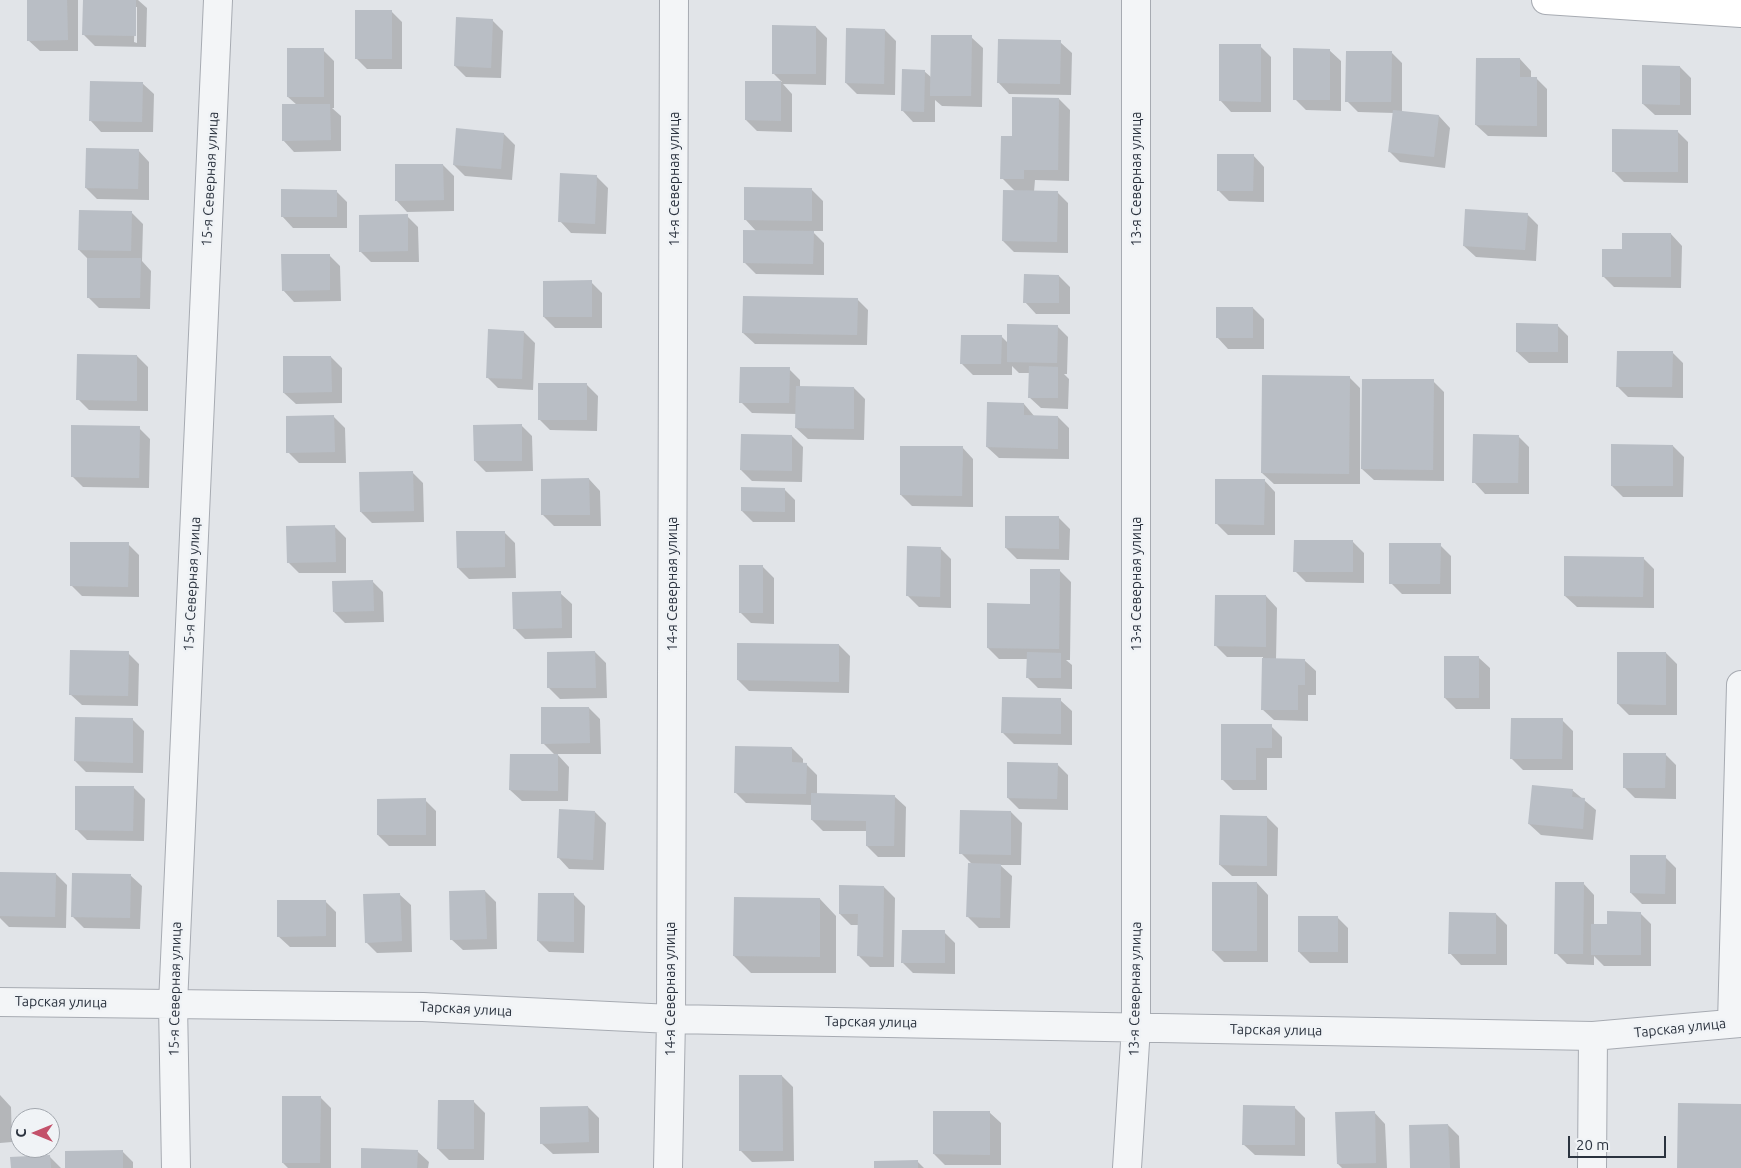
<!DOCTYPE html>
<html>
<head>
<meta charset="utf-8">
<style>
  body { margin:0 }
  #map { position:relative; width:1741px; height:1168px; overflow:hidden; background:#e1e4e8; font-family:Ubuntu,sans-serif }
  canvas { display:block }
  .north { position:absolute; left:10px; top:1108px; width:50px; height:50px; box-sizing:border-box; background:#f0f3f6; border:1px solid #a1a6ad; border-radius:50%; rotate:270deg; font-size:14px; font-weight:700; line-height:20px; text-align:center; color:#2b333f }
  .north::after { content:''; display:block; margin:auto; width:18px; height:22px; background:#c3516a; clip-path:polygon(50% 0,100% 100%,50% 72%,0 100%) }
  .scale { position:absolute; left:1568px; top:1136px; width:98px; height:22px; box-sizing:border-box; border:2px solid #2b333f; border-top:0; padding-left:6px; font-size:15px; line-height:18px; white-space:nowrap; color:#2b333f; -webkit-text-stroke:4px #f0f3f6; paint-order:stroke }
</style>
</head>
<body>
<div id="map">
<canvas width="1741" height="1168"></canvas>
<div class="north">С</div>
<div class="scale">20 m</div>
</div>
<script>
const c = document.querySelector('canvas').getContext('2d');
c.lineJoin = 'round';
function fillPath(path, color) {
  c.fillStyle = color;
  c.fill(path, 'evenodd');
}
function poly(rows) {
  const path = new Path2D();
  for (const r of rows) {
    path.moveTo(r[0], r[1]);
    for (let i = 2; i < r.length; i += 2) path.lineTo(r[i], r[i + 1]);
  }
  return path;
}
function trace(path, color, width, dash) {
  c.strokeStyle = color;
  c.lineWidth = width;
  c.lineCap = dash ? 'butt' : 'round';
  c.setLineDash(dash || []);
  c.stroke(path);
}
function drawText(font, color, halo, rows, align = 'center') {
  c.font = font + ' Ubuntu,sans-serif';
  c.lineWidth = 5;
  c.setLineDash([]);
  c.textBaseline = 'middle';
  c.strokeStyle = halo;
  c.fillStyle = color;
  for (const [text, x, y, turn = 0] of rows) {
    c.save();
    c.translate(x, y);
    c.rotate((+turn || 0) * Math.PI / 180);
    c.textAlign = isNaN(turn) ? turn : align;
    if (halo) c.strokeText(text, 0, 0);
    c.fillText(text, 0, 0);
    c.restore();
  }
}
fillPath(poly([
  [28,0,78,0,78,51,40,51,28,40],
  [84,0,138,0,147,8,146,47,95,46,84,35],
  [135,7,137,7,137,43,134,42],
  [391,11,402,22,402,69,367,69,356,58],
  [492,20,503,31,501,78,466,77,455,66],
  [816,27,827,38,826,85,783,84,792,94,792,132,757,131,746,120,747,82,782,82,773,73],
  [885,30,896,41,895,95,857,94,846,83],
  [971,37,983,48,982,107,942,106,935,100,935,122,913,122,902,110,924,71,932,78],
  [1060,42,1072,53,1071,95,1009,94,998,82],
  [1260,46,1271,57,1271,112,1231,112,1220,100],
  [323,50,334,61,334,108,332,108,341,116,341,151,294,152,283,140,297,105,288,97],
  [1329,50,1341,61,1341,111,1306,110,1295,99],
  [1391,52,1402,63,1402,112,1439,116,1450,128,1445,168,1400,162,1389,151,1394,113,1358,112,1347,101],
  [1520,59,1531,71,1531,78,1536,78,1547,89,1547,137,1488,136,1476,125],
  [1680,67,1691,78,1691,115,1655,115,1643,104],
  [142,83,154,94,153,132,101,132,90,120],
  [1059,99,1070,110,1069,181,1035,180,1034,192,1057,192,1068,203,1068,253,1014,252,1003,241,1015,191,1002,178,1013,138],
  [1677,131,1688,142,1688,183,1624,182,1613,171],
  [504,134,515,145,512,180,465,176,454,165],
  [138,150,149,162,149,200,97,199,86,188],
  [1253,155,1264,167,1264,202,1229,201,1218,190],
  [443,165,454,176,454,211,407,212,396,200],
  [596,176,608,188,606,234,571,233,560,221],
  [812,190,823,201,823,231,812,231,824,243,824,275,756,274,745,263,757,232,745,219],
  [336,191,347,202,347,228,293,228,282,216],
  [131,212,143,224,142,261,151,271,150,309,99,308,88,297,88,259,79,250],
  [1527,214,1538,225,1536,261,1476,257,1464,246],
  [407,216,418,227,419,262,371,262,360,251],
  [1671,234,1682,246,1681,288,1614,287,1603,276,1623,250],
  [329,255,340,266,341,301,294,302,283,290],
  [1059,276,1070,287,1070,314,1036,314,1025,302],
  [591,282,602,293,602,328,555,328,544,317],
  [857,299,868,310,867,345,755,344,743,333],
  [1253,308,1264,319,1264,349,1228,349,1217,337],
  [1557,325,1568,336,1568,363,1529,363,1517,352],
  [1057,326,1068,337,1067,374,1064,374,1069,379,1068,409,1041,408,1029,397,1030,373,1019,373,1012,366,1012,375,973,375,962,364,1001,336,1008,343],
  [524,332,535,343,533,390,498,388,487,377],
  [1672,352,1683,363,1683,398,1628,397,1617,386],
  [137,356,148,367,148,411,89,410,78,399],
  [331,357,342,368,342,403,296,404,284,393],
  [789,369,800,380,800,387,854,388,865,399,864,440,808,439,796,428,797,414,752,413,741,402],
  [1349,377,1360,388,1360,484,1274,484,1262,473],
  [1433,381,1444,392,1444,481,1374,480,1362,469],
  [587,385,598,396,597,431,550,430,539,419],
  [1024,404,1035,417,1058,417,1069,428,1069,459,999,458,987,447],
  [334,417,345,428,346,463,299,463,288,452],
  [521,425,532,436,533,471,486,472,475,461],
  [139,428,150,439,149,488,83,487,72,476],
  [792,436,803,447,802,482,752,481,741,470],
  [1518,436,1529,447,1529,494,1485,494,1474,482],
  [1673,446,1684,457,1683,497,1623,497,1612,486],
  [962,447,973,459,973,507,912,506,901,495],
  [412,472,423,483,424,522,372,523,361,512],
  [589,479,600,491,601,526,554,526,543,515],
  [1264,480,1275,492,1275,535,1228,535,1217,524],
  [784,489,795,500,795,522,753,522,742,511],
  [1059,518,1070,529,1069,560,1017,559,1006,548],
  [334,526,346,538,346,573,299,573,288,562],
  [504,532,515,543,516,578,469,579,458,568],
  [1353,542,1364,553,1364,583,1306,582,1295,571],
  [128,544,139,555,139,597,82,596,71,585],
  [1440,545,1451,556,1451,594,1402,594,1391,583],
  [940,548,951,559,951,608,919,607,908,596],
  [1643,558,1654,569,1654,608,1577,607,1565,596],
  [763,567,774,578,774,624,751,623,740,612],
  [1060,571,1071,582,1070,660,1066,660,1072,665,1072,689,1038,688,1027,677,1028,659,999,659,988,648,1031,605],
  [372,581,383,592,384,622,345,623,334,612],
  [560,593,572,604,572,638,525,639,514,628],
  [1266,596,1277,608,1276,660,1304,660,1316,671,1316,695,1308,695,1308,721,1274,720,1262,709,1263,657,1227,657,1216,646],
  [839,645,850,656,849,693,749,691,738,680],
  [595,652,606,663,607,698,560,699,549,688],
  [128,653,139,664,138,706,82,705,70,694],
  [1666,653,1677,664,1677,715,1629,715,1618,704],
  [1478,657,1490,668,1490,709,1456,709,1445,698],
  [1060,700,1072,711,1072,745,1014,744,1003,733],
  [589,708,600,719,601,754,557,754,569,767,568,801,522,801,510,790,555,755,543,743],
  [133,720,144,731,143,773,86,772,75,761],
  [1562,720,1573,731,1573,770,1523,770,1511,758],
  [1271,726,1282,737,1282,758,1267,758,1267,790,1233,790,1222,779],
  [792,748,803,759,803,764,806,764,817,775,817,795,894,796,906,807,905,857,878,857,867,846,867,831,823,831,812,820,812,805,746,803,735,792],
  [1665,754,1676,765,1676,799,1635,798,1624,787],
  [1057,764,1068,775,1068,810,1019,809,1008,798],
  [134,788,145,799,144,841,87,840,76,829],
  [1572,790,1596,810,1593,840,1541,835,1529,824],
  [425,800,436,811,436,846,389,846,378,835],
  [595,812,606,823,604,870,569,869,558,857],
  [1011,812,1022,823,1021,865,1000,865,1012,876,1010,928,979,928,968,917,972,864,961,853],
  [1267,817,1278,828,1277,876,1232,876,1220,865],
  [1665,857,1676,868,1676,904,1642,904,1631,893],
  [0,873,56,874,67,885,66,928,9,927,0,918],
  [130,875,142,886,140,929,84,928,73,917],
  [1257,883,1268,895,1268,962,1224,962,1213,951],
  [1583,883,1594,895,1594,925,1608,925,1640,913,1651,924,1651,966,1604,966,1594,956,1594,965,1567,964,1556,953],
  [884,887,895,898,894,967,870,967,859,956,859,925,851,925,840,914],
  [485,891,496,902,497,949,463,950,451,939],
  [399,894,411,905,412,952,377,953,366,942],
  [574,895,585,906,584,953,549,952,538,941],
  [820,899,836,916,836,973,751,973,734,956],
  [325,901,336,912,336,947,290,947,278,936],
  [1496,914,1507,925,1507,965,1461,965,1450,953],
  [1337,917,1348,928,1348,963,1310,963,1299,952],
  [944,932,955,943,955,974,913,973,902,962],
  [782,1076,793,1087,794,1161,752,1162,741,1151],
  [0,1095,11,1107,12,1142,0,1143],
  [320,1097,331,1108,331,1168,288,1168,283,1163],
  [474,1102,485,1113,484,1160,449,1160,438,1149],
  [588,1107,599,1118,599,1153,553,1154,541,1143],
  [1294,1107,1305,1118,1305,1156,1255,1155,1243,1144],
  [989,1112,1001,1123,1001,1165,945,1165,934,1154],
  [1374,1112,1385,1124,1387,1168,1342,1168,1338,1164],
  [1448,1125,1459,1136,1460,1168,1412,1168],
  [122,1151,133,1162,133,1168,67,1168],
  [417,1151,429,1162,428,1168,362,1168],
  [50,1157,61,1168,12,1168],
  [917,1161,924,1168,876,1168]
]), '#0003');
fillPath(poly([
  [27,0,67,0,68,40,27,41],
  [83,0,136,0,136,36,82,35],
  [355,10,392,10,392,59,355,59],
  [456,17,493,19,491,68,454,66],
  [772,25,816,26,816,74,772,74],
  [846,28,885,29,884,84,845,83],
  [931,35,972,35,971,96,930,96],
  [998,39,1061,40,1060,84,997,83],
  [1219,44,1261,44,1261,102,1219,101],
  [287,48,324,48,324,97,287,97],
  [1293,48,1330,49,1330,100,1293,100],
  [1346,51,1392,51,1391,102,1345,102],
  [1476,58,1520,58,1520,77,1537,77,1537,126,1475,125],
  [1642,65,1680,66,1680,105,1642,104],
  [902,69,925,70,924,112,901,111],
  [90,81,143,82,142,122,89,121],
  [745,81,781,81,781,121,745,120],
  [1012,97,1059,98,1058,170,1024,170,1024,179,1000,179,1001,136,1012,136],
  [282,104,330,104,331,140,282,141],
  [1393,110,1439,115,1434,157,1388,152],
  [456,128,504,133,501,169,453,165],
  [1612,129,1678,130,1678,172,1612,172],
  [86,148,139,149,138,189,85,188],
  [1217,154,1254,154,1253,191,1217,191],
  [395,164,443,164,444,200,395,201],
  [560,173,597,175,595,224,558,222],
  [744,187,812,188,812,221,744,220],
  [281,189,337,190,337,217,281,217],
  [1003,190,1058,191,1057,242,1002,241],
  [1465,209,1528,213,1525,250,1463,246],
  [79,210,132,211,131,251,78,250],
  [408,214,408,251,359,252,359,215],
  [743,230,814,231,813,264,743,263],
  [1622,233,1671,233,1671,277,1602,277,1602,249,1622,249],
  [281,254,330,254,330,290,282,291],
  [87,258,141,258,140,298,87,298],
  [1024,274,1059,275,1059,303,1023,303],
  [592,280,592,317,543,317,543,281],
  [743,296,858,298,857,335,742,333],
  [1216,307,1253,307,1253,338,1216,338],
  [1516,323,1558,324,1558,352,1516,352],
  [1007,324,1058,325,1057,363,1007,362],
  [488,329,524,331,522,379,486,378],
  [961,335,1002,335,1001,364,960,364],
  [1617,351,1673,351,1672,387,1616,387],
  [77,354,137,355,137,401,76,400],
  [283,356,331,356,332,392,283,393],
  [1029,366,1058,367,1058,398,1028,398],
  [740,367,790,367,789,403,739,403],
  [1262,375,1350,376,1349,474,1261,473],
  [1362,379,1434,379,1433,470,1361,469],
  [538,383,587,383,587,420,538,420],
  [796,386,854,387,854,429,795,428],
  [987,402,1024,403,1024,415,1058,416,1058,449,986,447],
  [334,415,335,452,286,453,286,416],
  [522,424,522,461,474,461,473,425],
  [71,425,140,426,139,478,71,477],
  [741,434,792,435,792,471,740,470],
  [1473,434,1519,435,1518,483,1472,483],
  [1611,444,1673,445,1673,486,1611,486],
  [900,446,963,446,962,496,900,495],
  [413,471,414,511,360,512,359,472],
  [589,478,590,515,541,515,541,479],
  [1215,479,1265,479,1264,525,1215,524],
  [741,487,785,488,785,512,741,511],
  [1005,516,1059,516,1059,549,1005,548],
  [335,525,336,562,287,563,286,526],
  [456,531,505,531,505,567,457,568],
  [1294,540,1353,540,1353,572,1293,572],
  [70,542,129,542,128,587,70,586],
  [1389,543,1441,543,1440,584,1389,584],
  [907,546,941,547,940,597,906,596],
  [1564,556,1644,557,1643,597,1564,596],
  [739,565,763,565,763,613,739,613],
  [1030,569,1060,569,1059,649,987,648,987,603,1030,604],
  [373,580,374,611,333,612,332,581],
  [561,591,562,628,513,629,512,592],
  [1215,595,1266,595,1266,647,1214,646],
  [737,643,839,644,839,682,737,680],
  [70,650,129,651,128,696,69,695],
  [595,651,596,688,547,688,547,652],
  [1027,652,1061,653,1061,678,1026,678],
  [1617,652,1666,652,1666,705,1617,704],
  [1444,656,1479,656,1479,698,1444,698],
  [1262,658,1305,659,1305,685,1298,685,1298,710,1261,710],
  [1002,697,1061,698,1061,734,1001,733],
  [541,707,589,707,590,743,541,744],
  [75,717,133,718,133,763,74,761],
  [1511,718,1563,718,1562,759,1510,759],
  [1221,724,1272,724,1272,748,1256,748,1256,780,1221,780],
  [735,746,792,747,792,762,807,763,806,794,734,793],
  [1623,753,1666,753,1665,788,1623,788],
  [510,754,558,754,558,791,509,790],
  [1007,762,1058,763,1057,799,1007,798],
  [1532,785,1573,789,1572,797,1585,798,1583,829,1528,824],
  [75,786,134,786,133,831,75,830],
  [811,793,895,795,894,846,866,846,866,821,811,820],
  [426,798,426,835,377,835,377,799],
  [559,809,595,811,593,860,557,858],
  [960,810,1011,811,1011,855,959,854],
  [1220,815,1267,816,1267,866,1219,865],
  [1630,855,1666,855,1665,894,1630,893],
  [968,863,1001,864,1000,918,966,917],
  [0,872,56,873,55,917,0,916],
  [72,873,131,874,130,918,71,917],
  [1212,882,1257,882,1257,951,1212,951],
  [1555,882,1584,882,1583,954,1554,954],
  [839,885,884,886,883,957,857,956,858,914,839,914],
  [485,890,487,939,450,940,449,891],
  [400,893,402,941,365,943,363,894],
  [538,893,574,893,574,942,537,941],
  [734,897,820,898,820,957,733,956],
  [277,900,326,900,326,936,277,937],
  [1607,911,1641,912,1641,955,1591,955,1591,924,1607,924],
  [1449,912,1496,913,1496,954,1448,954],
  [1298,916,1338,916,1338,952,1298,952],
  [902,930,945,930,945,963,901,963],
  [739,1075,782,1075,783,1151,739,1151],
  [282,1096,321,1096,320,1163,282,1163],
  [438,1100,474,1100,474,1149,437,1149],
  [1678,1103,1741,1104,1741,1168,1677,1168],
  [1243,1105,1295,1106,1295,1145,1242,1145],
  [588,1106,589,1142,540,1144,540,1107],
  [933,1111,990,1111,990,1155,933,1154],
  [1375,1111,1376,1163,1337,1164,1335,1112],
  [1448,1124,1450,1168,1410,1168,1409,1125],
  [361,1148,418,1150,417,1168,361,1168],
  [123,1150,123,1168,65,1168,65,1151],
  [50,1155,51,1168,11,1168,10,1157],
  [918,1160,918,1168,874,1168,874,1161]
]), '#b9bec5');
const street = poly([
  [0,1002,423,1007,671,1019,1593,1036,1741,1023],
  [1732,1023,1741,685],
  [176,1168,173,1004,218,0],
  [668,1168,671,1019,674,0],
  [1127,1168,1136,1027,1136,0],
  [1592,1168,1593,1036]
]);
const secondary = poly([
  [1546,0,1741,13]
]);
trace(street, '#a7abb2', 30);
trace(secondary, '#a7abb2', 30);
trace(street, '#f3f5f7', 28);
trace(secondary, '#fff', 28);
drawText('14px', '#2b333f', '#f0f3f6', [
  ["15-я Северная улица",210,179,-87],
  ["14-я Северная улица",674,179,-90],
  ["13-я Северная улица",1136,179,-90],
  ["15-я Северная улица",192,584,-87],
  ["14-я Северная улица",672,584,-90],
  ["13-я Северная улица",1136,584,-90],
  ["15-я Северная улица",175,989,-89],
  ["14-я Северная улица",670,989,-90],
  ["13-я Северная улица",1135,989,-89],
  ["Тарская улица",61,1002,1],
  ["Тарская улица",466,1009,3],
  ["Тарская улица",871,1022,1],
  ["Тарская улица",1680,1028,-6],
  ["Тарская улица",1276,1030,1]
]);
</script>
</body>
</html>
